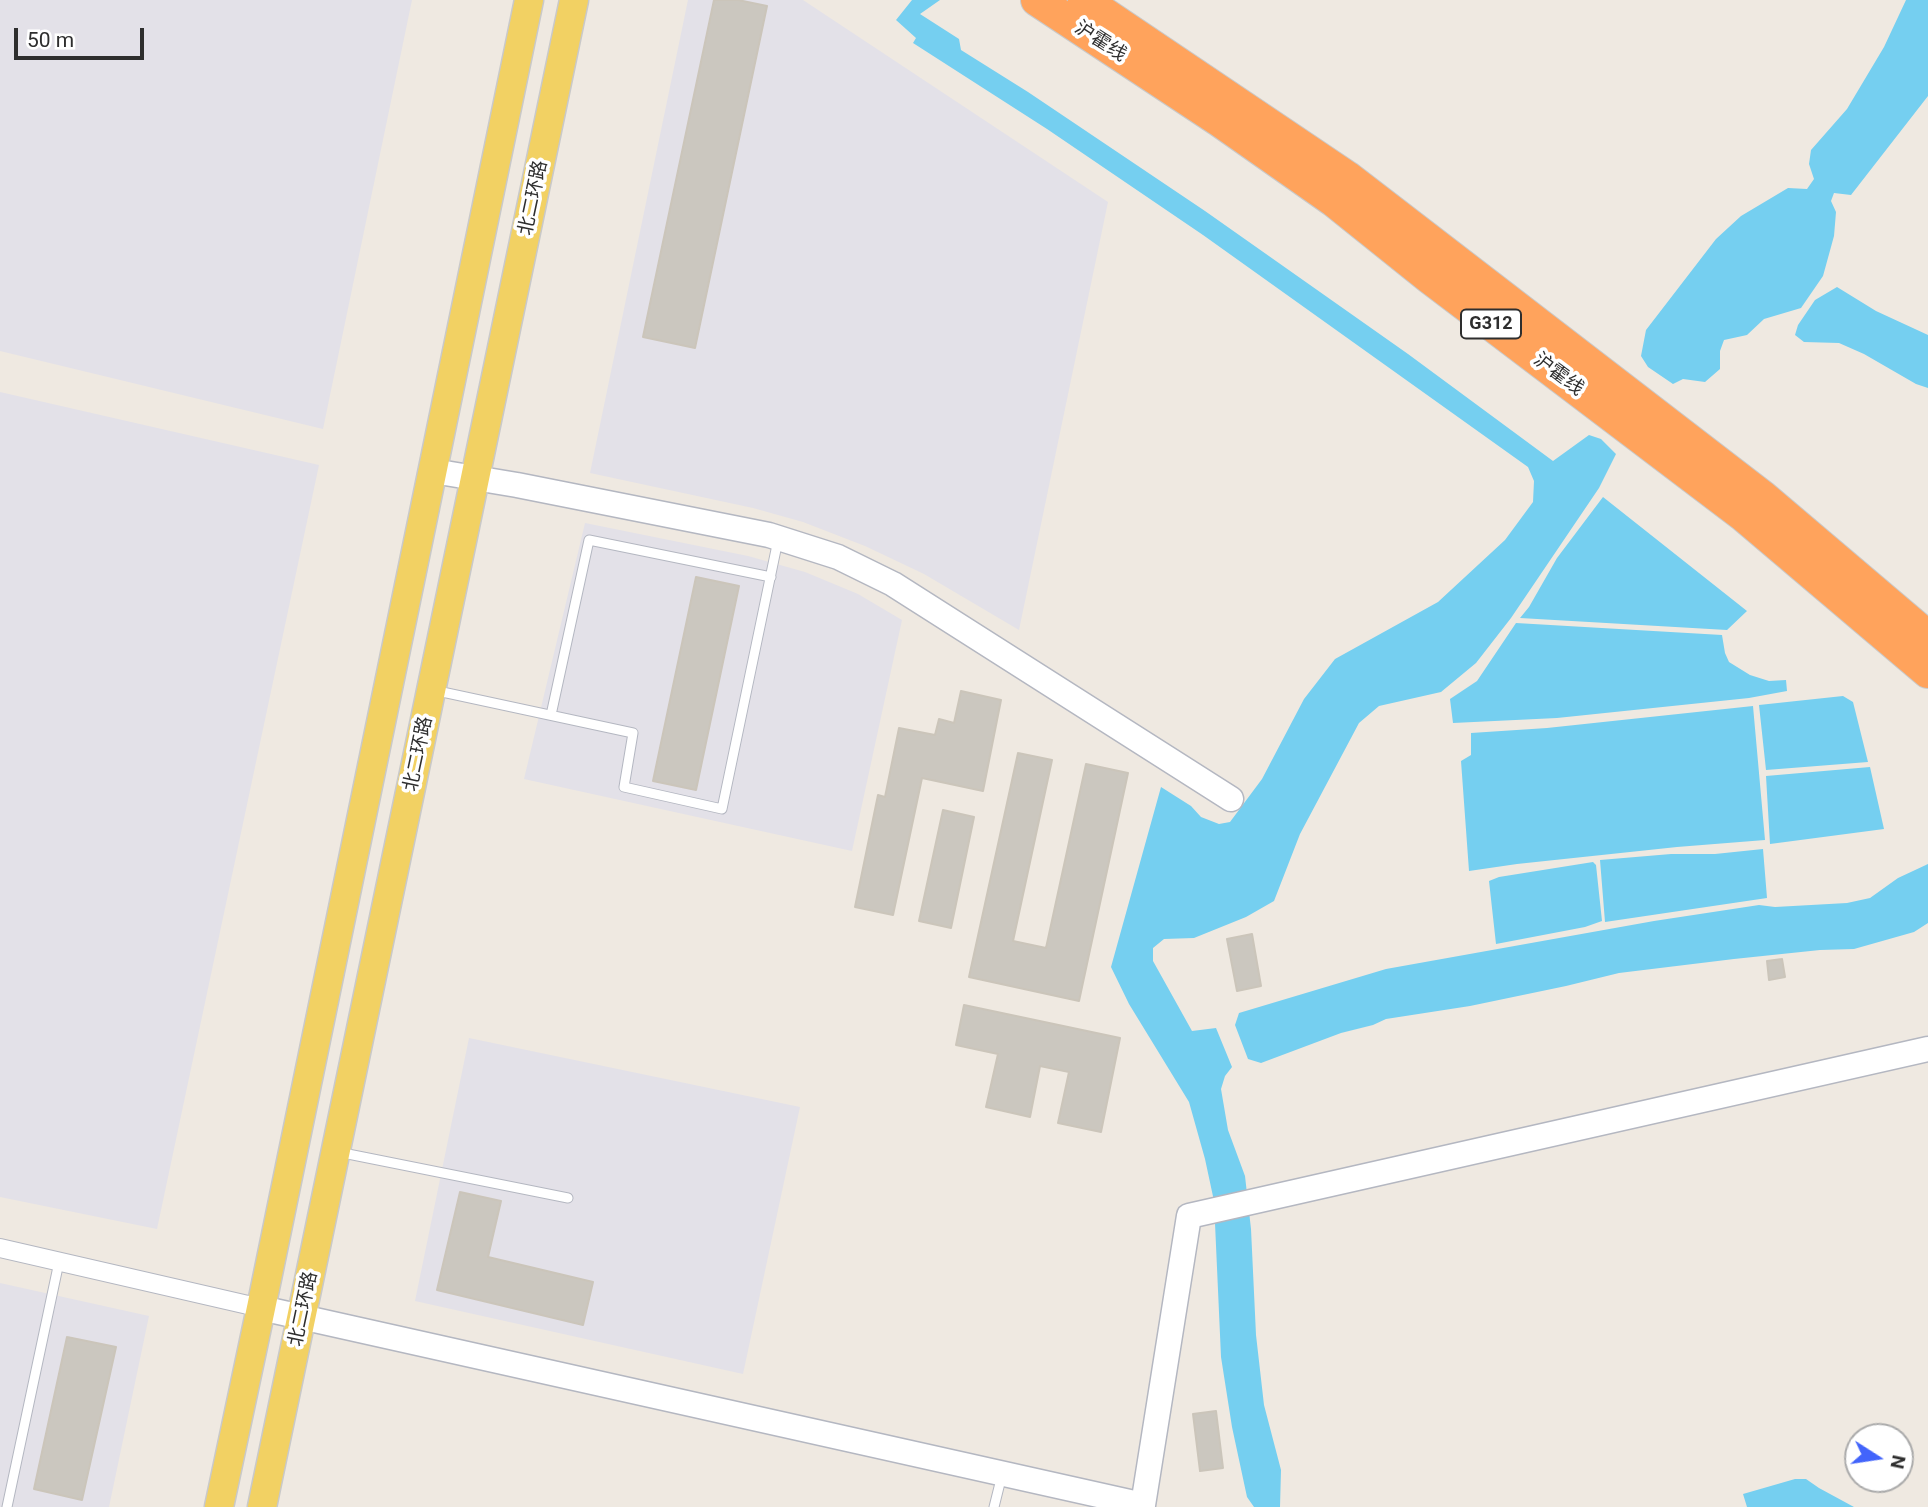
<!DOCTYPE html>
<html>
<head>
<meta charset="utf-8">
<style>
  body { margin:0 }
  #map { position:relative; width:1928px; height:1507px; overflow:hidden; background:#efe9e1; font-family:Roboto,sans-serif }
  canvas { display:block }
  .north { position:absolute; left:1844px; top:1423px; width:70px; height:70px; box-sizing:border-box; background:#fff; border:2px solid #ababab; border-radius:50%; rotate:102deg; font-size:19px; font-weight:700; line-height:28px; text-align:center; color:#2e2e2e }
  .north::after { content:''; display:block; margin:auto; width:24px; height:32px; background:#4264fb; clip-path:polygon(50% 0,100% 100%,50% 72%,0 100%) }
  .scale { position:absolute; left:14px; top:28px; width:130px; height:32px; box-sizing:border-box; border:4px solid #2e2e2e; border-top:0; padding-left:9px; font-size:21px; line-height:24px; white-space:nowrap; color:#2e2e2e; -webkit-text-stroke:5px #fff; paint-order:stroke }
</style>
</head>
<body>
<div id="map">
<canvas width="1928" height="1507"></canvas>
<div class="north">N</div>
<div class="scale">50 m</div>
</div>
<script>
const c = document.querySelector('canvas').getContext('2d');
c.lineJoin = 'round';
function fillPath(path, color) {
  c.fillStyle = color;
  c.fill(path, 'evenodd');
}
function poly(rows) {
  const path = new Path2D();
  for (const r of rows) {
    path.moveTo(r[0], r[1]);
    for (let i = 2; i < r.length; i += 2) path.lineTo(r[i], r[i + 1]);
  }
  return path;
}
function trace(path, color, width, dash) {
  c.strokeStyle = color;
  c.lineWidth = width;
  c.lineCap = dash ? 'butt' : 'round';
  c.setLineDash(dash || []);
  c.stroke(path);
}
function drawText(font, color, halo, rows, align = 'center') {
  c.font = font + ' Roboto,"Noto Sans SC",sans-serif';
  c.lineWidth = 7;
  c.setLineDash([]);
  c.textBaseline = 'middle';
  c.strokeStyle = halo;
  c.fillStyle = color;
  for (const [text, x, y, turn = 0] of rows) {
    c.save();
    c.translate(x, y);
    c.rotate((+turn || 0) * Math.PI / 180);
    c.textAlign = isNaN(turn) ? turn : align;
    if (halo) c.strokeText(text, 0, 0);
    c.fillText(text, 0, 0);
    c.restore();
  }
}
fillPath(poly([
  [0,0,412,0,323,429,0,351],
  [688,0,803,0,1108,202,1019,630,924,574,865,546,803,522,753,508,590,473],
  [0,392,319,465,157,1229,0,1197],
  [585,523,748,556,805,572,858,594,902,620,852,851,524,779],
  [469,1038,800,1107,743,1374,415,1301],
  [0,1283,149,1316,109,1507,0,1507]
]), '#e3e1e8');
fillPath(poly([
  [912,0,940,0,920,14,959,39,961,50,1028,92,1205,211,1408,354,1553,461,1589,435,1601,439,1616,454,1599,488,1511,618,1476,663,1441,692,1379,706,1359,723,1300,834,1274,901,1246,917,1194,938,1164,939,1153,948,1153,961,1192,1031,1216,1028,1232,1067,1225,1076,1221,1089,1228,1130,1245,1176,1251,1229,1256,1335,1264,1405,1281,1470,1280,1507,1254,1507,1247,1497,1232,1427,1221,1357,1214,1201,1205,1159,1189,1102,1129,1004,1111,967,1161,787,1191,806,1201,817,1219,824,1230,822,1262,779,1304,699,1335,659,1438,602,1505,540,1533,502,1534,481,1528,467,1203,235,1047,129,913,43,916,38,896,20],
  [1906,0,1928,0,1928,96,1851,195,1834,193,1831,201,1836,212,1834,236,1823,276,1801,308,1764,319,1747,335,1724,340,1720,351,1720,369,1705,382,1683,379,1673,384,1648,367,1641,356,1646,330,1716,239,1741,216,1788,188,1807,189,1814,179,1809,164,1811,150,1847,109,1884,47],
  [1837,287,1876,311,1928,335,1928,388,1916,384,1864,354,1839,343,1804,342,1795,335,1798,325,1815,300],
  [1603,497,1747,611,1727,630,1520,618,1529,607,1557,558],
  [1516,623,1722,635,1725,653,1729,662,1750,675,1769,681,1786,680,1787,691,1749,698,1557,718,1453,723,1450,699,1477,681],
  [1843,696,1853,702,1868,762,1766,770,1759,705],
  [1753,706,1765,840,1677,847,1517,864,1469,871,1461,761,1471,755,1471,733,1547,728],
  [1870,767,1884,829,1770,844,1766,776],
  [1763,849,1767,898,1605,922,1600,860,1671,854,1715,854],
  [1593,862,1596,865,1602,921,1585,927,1496,944,1489,881,1499,877],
  [1928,864,1928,923,1914,932,1854,949,1820,950,1734,959,1619,973,1566,986,1470,1006,1386,1019,1373,1025,1341,1033,1261,1063,1248,1059,1235,1025,1239,1013,1386,969,1654,921,1759,905,1775,907,1847,903,1870,898,1898,878],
  [1795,1479,1806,1479,1819,1488,1854,1507,1747,1507,1743,1494]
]), '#75cff0');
const building = poly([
  [714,0,738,0,767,6,695,348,643,337,714,0],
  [696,577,739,586,696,790,653,781,696,577],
  [961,691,1001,700,983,791,922,778,893,915,855,907,878,795,885,797,899,728,935,735,939,719,954,723,961,691],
  [1018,753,1052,760,1013,941,1046,948,1086,764,1128,773,1079,1001,969,977,1018,753],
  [943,810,974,817,951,928,919,921,943,810],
  [1252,934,1261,986,1237,991,1227,939,1252,934],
  [1782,959,1785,977,1769,980,1767,961,1782,959],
  [964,1005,1120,1038,1101,1132,1058,1123,1069,1072,1040,1066,1030,1117,986,1107,998,1054,956,1045,964,1005],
  [460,1192,501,1201,488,1257,593,1282,583,1325,437,1290,460,1192],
  [67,1337,116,1347,82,1500,34,1489,67,1337],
  [1216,1411,1223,1468,1200,1471,1193,1414,1216,1411]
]);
fillPath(building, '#cbc7bf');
trace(building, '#cbc5ba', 2);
const lane = poly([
  [433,690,633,733,624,787,722,809,778,540],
  [551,715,589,540,771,577],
  [338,1152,568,1198],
  [7,1507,59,1262],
  [994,1507,1002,1475]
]);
const street = poly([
  [0,1248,261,1308]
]);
const secondary = poly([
  [433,471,517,485,769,535,838,557,893,584,1231,799],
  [261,1308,1143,1505,1189,1216,1928,1049]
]);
const primary = poly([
  [219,1507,261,1308,529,0],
  [262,1507,574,0]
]);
const highway = poly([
  [1037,0,1220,121,1334,201,1430,278,1744,516,1928,672],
  [1084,0,1347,177,1763,497,1928,637]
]);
trace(lane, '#b4b7c1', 11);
trace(street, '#b4b7c1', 20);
trace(secondary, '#b4b7c1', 27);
trace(primary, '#c9c9c9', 31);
trace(highway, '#c9c9c9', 34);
trace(lane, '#fff', 9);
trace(street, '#fff', 18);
trace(secondary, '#fff', 24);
trace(primary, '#f2d163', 28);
trace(highway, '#ffa35c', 32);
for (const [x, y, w] of [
  [1491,324,60]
]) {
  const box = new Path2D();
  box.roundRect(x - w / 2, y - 14.5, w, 29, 5);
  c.fillStyle = '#fff';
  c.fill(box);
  trace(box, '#2e2e2e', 2);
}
drawText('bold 18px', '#2e2e2e', null, [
  ["G312",1491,324]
]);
drawText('19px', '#2e2e2e', '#fff', [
  ["沪霍线",1100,42,33],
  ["北二环路",534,198,-78],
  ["沪霍线",1558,375,37],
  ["北二环路",419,754,-78],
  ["北二环路",304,1309,-78]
]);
</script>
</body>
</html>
